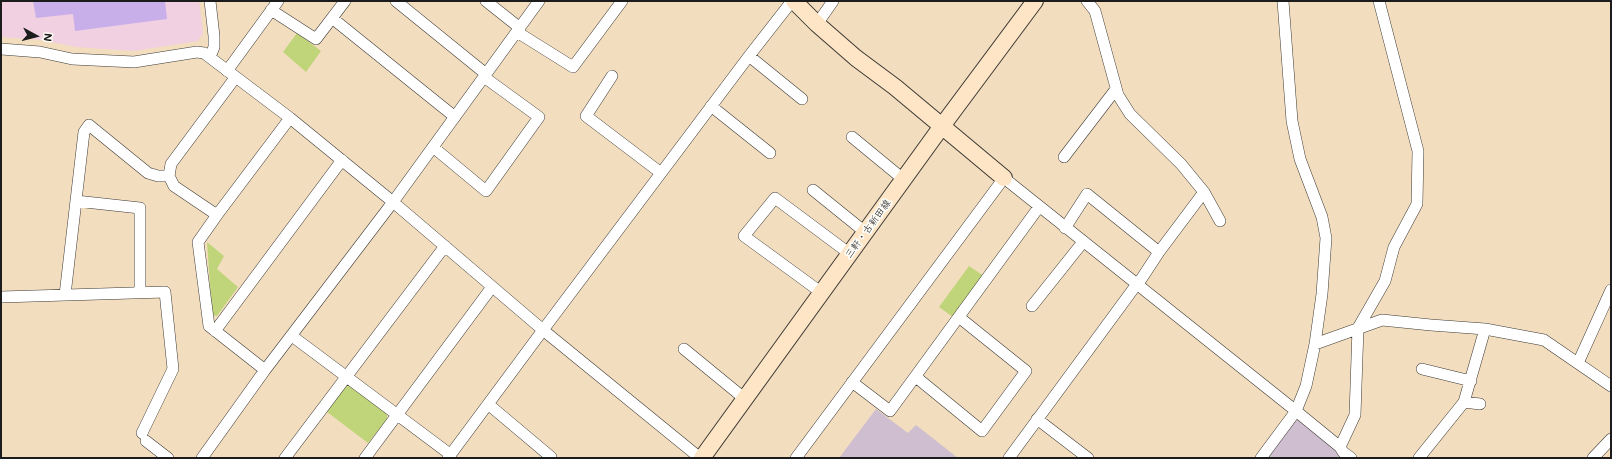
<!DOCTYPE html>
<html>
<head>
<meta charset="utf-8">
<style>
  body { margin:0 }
  #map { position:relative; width:1612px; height:459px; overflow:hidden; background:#f3ddbf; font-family:Mali,sans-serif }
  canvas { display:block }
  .frame { position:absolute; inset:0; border:2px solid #1c1c1c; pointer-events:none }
  .north { position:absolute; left:16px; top:16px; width:40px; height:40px; -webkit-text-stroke:3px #fdfcf7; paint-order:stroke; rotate:97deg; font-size:11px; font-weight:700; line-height:16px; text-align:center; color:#1c1c1c }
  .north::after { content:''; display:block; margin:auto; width:14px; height:18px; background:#1c1c1c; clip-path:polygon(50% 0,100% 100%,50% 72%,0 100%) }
</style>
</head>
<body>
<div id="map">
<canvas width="1612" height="459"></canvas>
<div class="frame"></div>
<div class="north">N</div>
</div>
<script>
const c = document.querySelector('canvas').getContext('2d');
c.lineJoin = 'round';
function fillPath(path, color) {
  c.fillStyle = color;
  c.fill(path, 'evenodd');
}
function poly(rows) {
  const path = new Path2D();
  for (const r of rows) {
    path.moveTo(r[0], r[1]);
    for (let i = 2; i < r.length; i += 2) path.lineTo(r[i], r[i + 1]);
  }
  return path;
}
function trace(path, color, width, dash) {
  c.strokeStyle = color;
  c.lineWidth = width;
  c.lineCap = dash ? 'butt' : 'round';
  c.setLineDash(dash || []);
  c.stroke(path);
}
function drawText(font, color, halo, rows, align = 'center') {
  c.font = font + ' Mali,"Klee One",sans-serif';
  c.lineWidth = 3.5;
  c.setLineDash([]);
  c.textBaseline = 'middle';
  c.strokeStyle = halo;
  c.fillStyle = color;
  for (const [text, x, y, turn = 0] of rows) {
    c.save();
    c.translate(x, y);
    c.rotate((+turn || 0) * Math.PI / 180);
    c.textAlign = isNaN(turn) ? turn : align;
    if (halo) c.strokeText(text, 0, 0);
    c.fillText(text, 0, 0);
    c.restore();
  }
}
fillPath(poly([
  [1,1,199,1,203,33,198,41,134,51,76,47,43,40,1,37]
]), '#f1d0e2');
fillPath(poly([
  [876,409,908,433,916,425,958,458,839,458],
  [1299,420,1347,458,1266,458,1293,421]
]), '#cebed0');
fillPath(poly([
  [297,33,321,51,306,72,283,52],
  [207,242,224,256,217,269,238,287,217,316,212,315],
  [969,266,984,276,953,317,939,307],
  [350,386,387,413,387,419,368,443,327,412,345,387]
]), '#c0d579');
fillPath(poly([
  [33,1,165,1,167,19,75,31,73,14,36,18]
]), '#c9afe9');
const street = poly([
  [396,1,486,74],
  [486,1,520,28],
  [1087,1,1095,11,1118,95,1130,114,1181,164,1204,192,1220,221],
  [271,10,316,39,345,1],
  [332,18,455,117],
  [817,24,833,1],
  [517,32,573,67,622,1],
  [1,49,40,52,72,59,134,62,197,52,204,53,290,118,393,202,543,330,700,458],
  [749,56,802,99],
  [210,57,214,47,214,36,210,1],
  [227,71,278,1],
  [612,76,586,116,661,173],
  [711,106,770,153],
  [852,137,903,179],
  [433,147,486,191,539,117,484,77],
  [1064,157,1116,89],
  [813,190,865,232],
  [76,201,140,208,140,292],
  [217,215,174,186,169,176,171,164,235,78],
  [1065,228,1087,194,1159,252],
  [822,293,744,236,775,198,850,254],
  [65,295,84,132,89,125,148,173,158,176,169,176],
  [1,297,165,292,173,369,142,433],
  [1032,306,1083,242],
  [215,331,342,160],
  [292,336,451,455],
  [1315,344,1382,320,1431,325,1485,329,1544,340,1611,386],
  [684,349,745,399],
  [1578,363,1611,290],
  [1422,369,1471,381],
  [265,370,209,326,198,242,217,215,290,118],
  [916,377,982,431,1026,371,960,318],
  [852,382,890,411,1039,207],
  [1464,402,1480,404],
  [488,404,551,457],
  [1037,419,1088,458],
  [146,441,168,458],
  [1340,447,1355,415,1358,328,1385,281,1394,247,1417,204,1418,151,1379,1],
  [202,458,265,370,393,202,539,1],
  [285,458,445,246],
  [365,458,492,287],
  [448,458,543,330,749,56,792,1],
  [796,458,1004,178,1296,411,1340,447,1343,452,1351,458],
  [1009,458,1134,288,1138,284,1159,252,1204,192],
  [1261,458,1296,411,1306,386,1315,344,1322,294,1326,238,1322,217,1300,159,1292,121,1283,1],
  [1419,458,1464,402,1485,329],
  [1593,458,1611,439]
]);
const secondary = poly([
  [794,1,817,24,856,58,895,87,1004,178],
  [702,458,942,126,1035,1]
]);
trace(street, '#3c3934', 12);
trace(secondary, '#3c3934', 18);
trace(street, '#fff', 11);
trace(secondary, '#fde5c5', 16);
drawText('10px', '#1c1c1c', '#fdfcf7', [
  ["三軒・古新田線",868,229,-54]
]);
</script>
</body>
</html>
